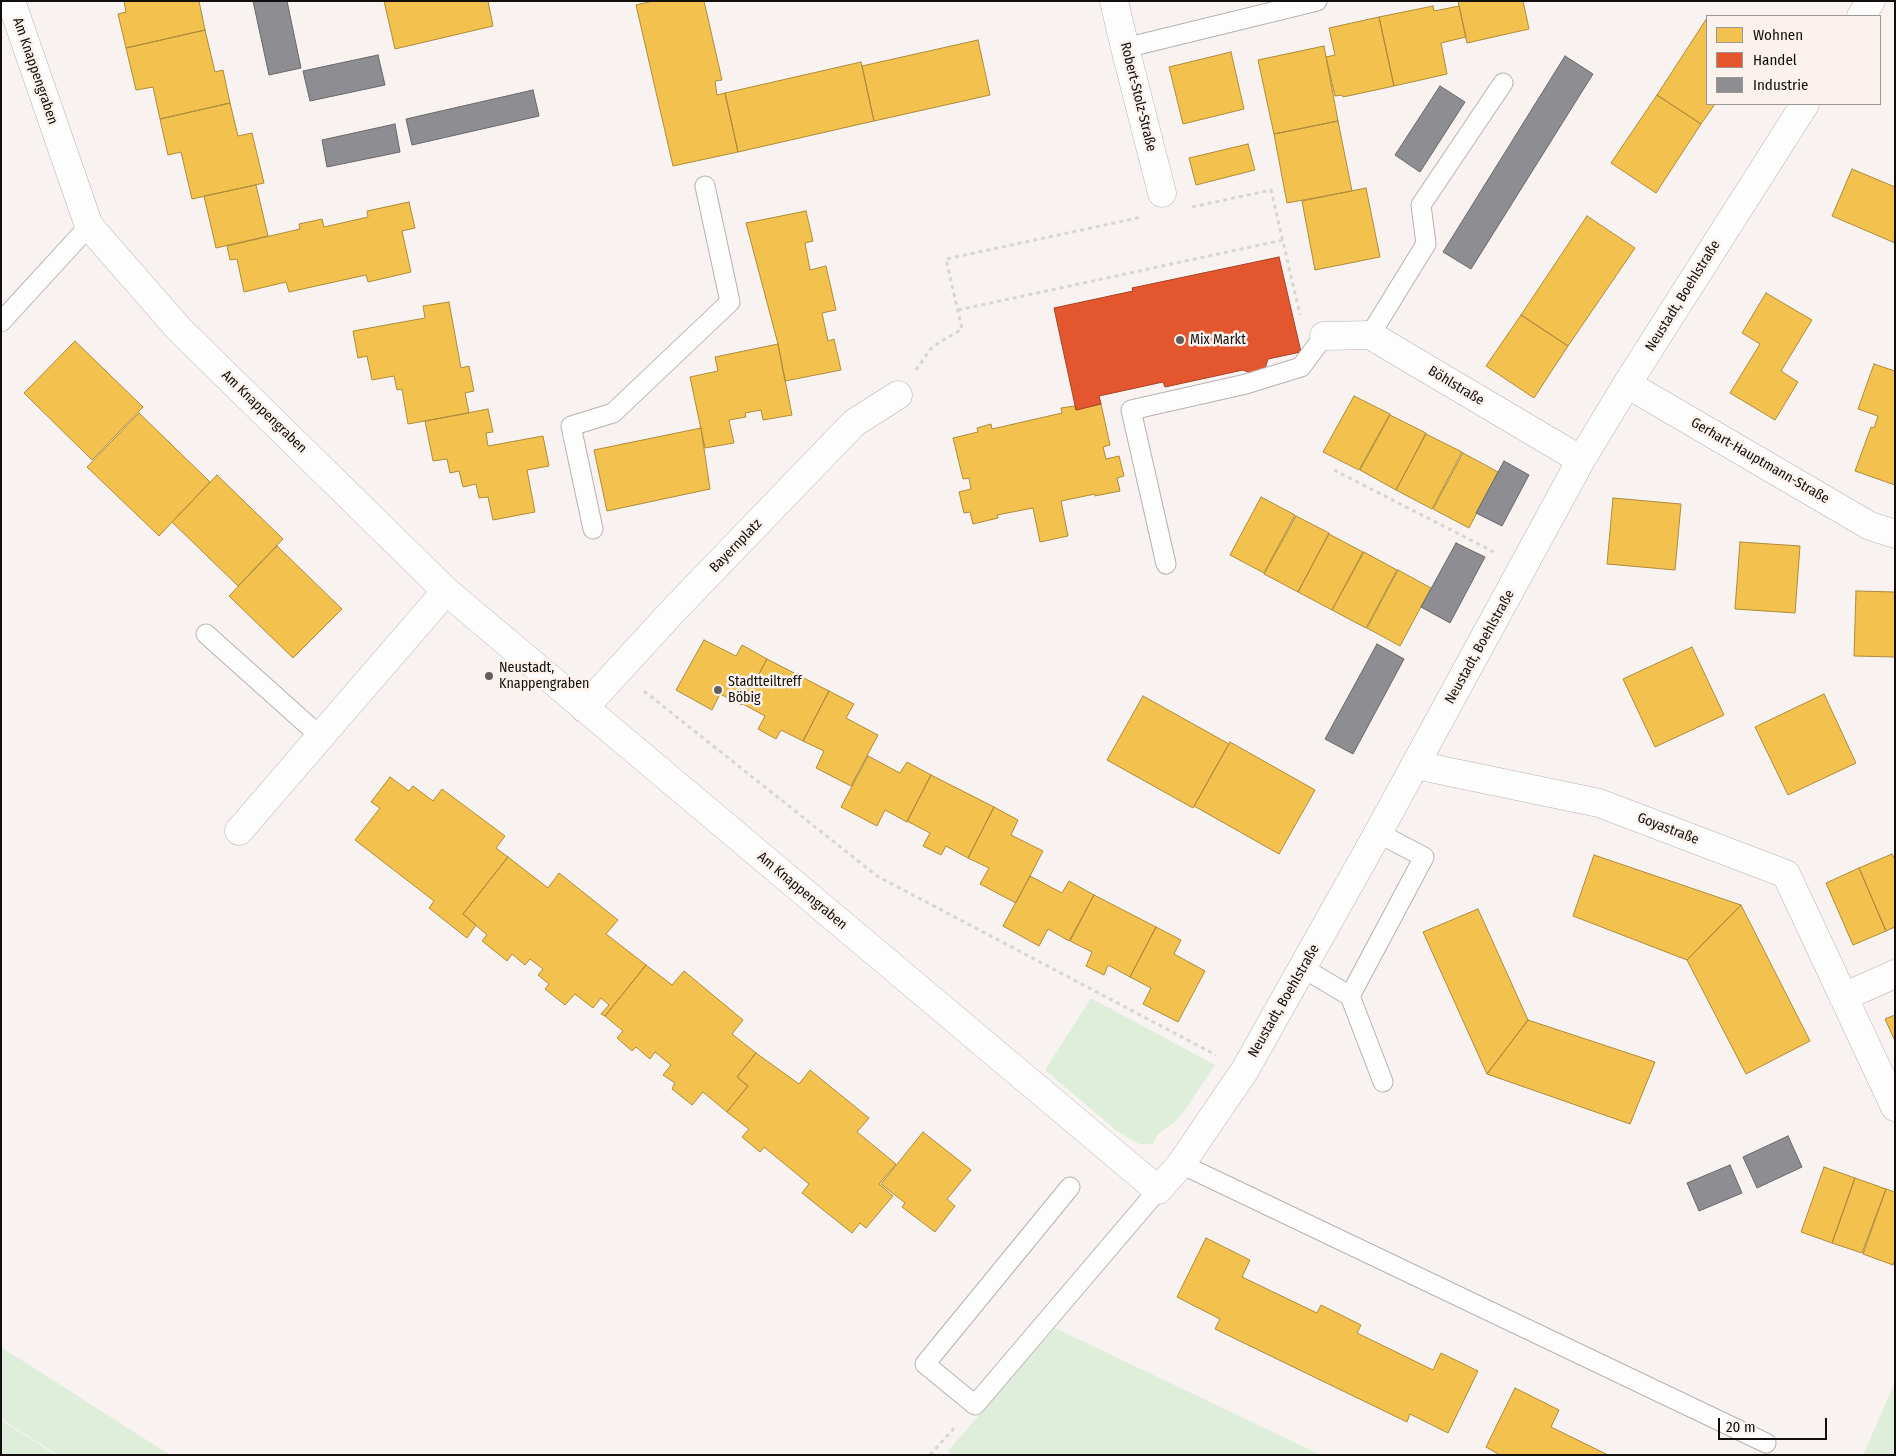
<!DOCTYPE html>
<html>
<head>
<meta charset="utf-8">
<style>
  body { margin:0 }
  #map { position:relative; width:1896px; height:1456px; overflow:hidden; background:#f8f3f0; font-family:"Fira Sans Condensed",sans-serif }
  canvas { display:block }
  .frame { position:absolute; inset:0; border:2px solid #110e0d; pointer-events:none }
  .legend { position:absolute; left:1706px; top:15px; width:175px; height:90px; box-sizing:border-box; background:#fbf2ed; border:1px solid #9d9793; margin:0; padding:6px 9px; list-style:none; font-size:15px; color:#110e0d }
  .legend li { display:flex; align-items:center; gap:10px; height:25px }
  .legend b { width:25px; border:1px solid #9d9793 }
  .scale { position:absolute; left:1718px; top:1418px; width:109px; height:22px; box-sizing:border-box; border:2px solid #110e0d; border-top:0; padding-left:6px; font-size:15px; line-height:18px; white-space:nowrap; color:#110e0d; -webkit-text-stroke:4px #fbf2ed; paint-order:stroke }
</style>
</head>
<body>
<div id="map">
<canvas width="1896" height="1456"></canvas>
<div class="frame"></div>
<ul class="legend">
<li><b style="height:14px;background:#f2c14e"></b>Wohnen</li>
<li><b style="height:14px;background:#e4572e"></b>Handel</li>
<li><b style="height:14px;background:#8d8d92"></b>Industrie</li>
</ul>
<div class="scale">20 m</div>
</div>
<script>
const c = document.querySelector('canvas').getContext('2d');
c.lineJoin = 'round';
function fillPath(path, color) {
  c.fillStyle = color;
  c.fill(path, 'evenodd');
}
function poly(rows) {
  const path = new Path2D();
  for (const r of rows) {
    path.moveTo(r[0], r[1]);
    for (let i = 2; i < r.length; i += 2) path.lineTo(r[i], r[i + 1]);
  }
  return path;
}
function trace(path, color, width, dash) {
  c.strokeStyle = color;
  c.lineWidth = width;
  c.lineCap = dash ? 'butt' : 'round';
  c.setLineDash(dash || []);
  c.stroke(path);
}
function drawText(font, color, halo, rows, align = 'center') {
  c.font = font + ' "Fira Sans Condensed",sans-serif';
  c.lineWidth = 5;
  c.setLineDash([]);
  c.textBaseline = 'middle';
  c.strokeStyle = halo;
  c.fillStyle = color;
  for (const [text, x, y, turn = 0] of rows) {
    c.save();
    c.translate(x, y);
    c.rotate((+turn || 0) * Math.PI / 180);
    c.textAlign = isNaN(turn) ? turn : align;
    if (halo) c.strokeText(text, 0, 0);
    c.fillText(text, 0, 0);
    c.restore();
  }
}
fillPath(poly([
  [1091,998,1215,1065,1185,1110,1175,1122,1157,1135,1153,1144,1139,1144,1117,1131,1045,1070],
  [1055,1328,1321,1455,952,1455,948,1451],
  [1,1347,170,1455,58,1455,1,1419],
  [1895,1382,1895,1455,1863,1455],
  [1,1420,56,1455,1,1455]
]), '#dfeedb');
const homes = poly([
  [124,1,199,1,205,30,126,48,118,14,126,12,124,1],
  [384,1,488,1,493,26,395,49,384,1],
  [653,1,704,1,722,80,715,81,717,95,725,93,738,152,673,166,636,5,653,1],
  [1458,1,1523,1,1529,29,1467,43,1458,1],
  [1433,6,1434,11,1459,6,1466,37,1441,43,1447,74,1394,86,1379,17,1433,6],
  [1379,17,1394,86,1343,97,1342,95,1335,96,1326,57,1335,55,1329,28,1379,17],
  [1707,18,1707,104,1715,104,1701,124,1657,95,1707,18],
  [205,30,215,72,223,70,230,103,160,119,153,87,136,90,126,48,205,30],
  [978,40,990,95,874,121,862,66,978,40],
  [1324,46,1338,121,1274,134,1258,60,1324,46],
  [1231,52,1244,109,1183,124,1169,67,1231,52],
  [861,62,874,121,738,152,725,93,861,62],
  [1657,95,1701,124,1656,193,1611,163,1657,95],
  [230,103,238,136,252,133,264,183,192,199,181,152,168,155,160,119,230,103],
  [1338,121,1352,191,1287,203,1274,134,1338,121],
  [1248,144,1255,170,1196,185,1189,158,1248,144],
  [1852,169,1895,187,1895,243,1832,216,1852,169],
  [256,185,268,236,216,248,204,196,256,185],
  [1366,188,1380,257,1315,270,1302,201,1366,188],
  [409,202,415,228,402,231,411,272,368,282,366,275,289,292,286,282,244,292,237,259,230,260,227,246,300,229,299,224,322,219,324,227,368,217,367,211,409,202],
  [806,211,813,241,805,243,810,270,826,266,836,310,822,313,828,341,834,339,841,370,785,381,778,344,746,223,806,211],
  [1587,216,1635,248,1568,346,1521,315,1587,216],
  [1766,293,1812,320,1781,371,1798,382,1775,420,1730,393,1760,344,1742,333,1766,293],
  [449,302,461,368,469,366,474,391,465,393,469,413,408,424,402,389,397,390,394,376,372,380,367,356,358,358,353,331,425,318,423,306,449,302],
  [1521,315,1568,346,1534,398,1486,366,1521,315],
  [75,341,143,407,92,460,24,393,75,341],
  [778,344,792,415,763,420,761,410,745,413,746,417,729,420,734,443,705,448,690,377,718,371,715,357,778,344],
  [1874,364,1895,371,1895,485,1855,471,1871,427,1874,428,1878,416,1858,409,1874,364],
  [1354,396,1390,414,1359,470,1323,452,1354,396],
  [1101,404,1110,445,1103,447,1106,459,1119,456,1124,476,1117,478,1120,491,1095,496,1095,494,1061,501,1068,536,1040,542,1033,508,997,515,998,518,973,524,970,512,964,513,959,492,971,489,969,478,963,479,953,438,978,432,977,428,991,424,992,429,1062,413,1061,408,1075,406,1076,410,1101,404],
  [488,409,493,432,486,433,488,446,543,436,549,466,527,470,535,512,493,520,488,497,479,498,476,484,463,487,459,471,450,473,447,459,433,461,425,421,488,409],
  [139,413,210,482,159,536,87,467,139,413],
  [1390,415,1426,433,1396,490,1360,470,1390,415],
  [701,428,710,489,607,511,594,450,701,428],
  [1426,434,1462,452,1432,509,1396,490,1426,434],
  [1463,453,1498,472,1469,528,1433,509,1463,453],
  [217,475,283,539,238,586,172,522,217,475],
  [1261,497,1295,515,1264,573,1230,555,1261,497],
  [1613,498,1681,504,1675,570,1607,564,1613,498],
  [1296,516,1329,533,1298,592,1264,574,1296,516],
  [1329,534,1363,552,1332,610,1298,592,1329,534],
  [1740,542,1800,546,1795,613,1735,609,1740,542],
  [277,546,342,609,293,658,229,596,277,546],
  [1364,552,1397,570,1366,628,1332,610,1364,552],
  [1398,570,1431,588,1400,646,1367,628,1398,570],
  [1856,591,1895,592,1895,657,1854,656,1856,591],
  [704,640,736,656,742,645,767,659,742,705,720,694,712,710,676,690,704,640],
  [1692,647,1724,715,1655,747,1623,679,1692,647],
  [767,659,829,691,803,741,781,730,776,739,758,729,765,716,743,704,767,659],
  [829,691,854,704,846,718,878,735,851,786,816,768,824,751,803,741,829,691],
  [1824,694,1856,763,1788,795,1755,727,1824,694],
  [1143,696,1229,744,1193,808,1107,760,1143,696],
  [1230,742,1315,790,1279,854,1194,806,1230,742],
  [868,756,900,773,907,762,931,775,907,822,885,810,877,826,841,807,868,756],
  [931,775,994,807,968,858,946,846,941,855,923,846,930,833,907,821,931,775],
  [390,777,409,791,413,786,433,801,442,789,505,836,496,848,508,857,463,914,476,925,467,938,429,908,434,901,355,840,380,808,371,802,390,777],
  [994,807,1018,820,1011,835,1043,851,1016,903,980,884,989,868,968,858,994,807],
  [1892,854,1895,859,1895,927,1886,931,1859,868,1892,854],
  [1594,855,1741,905,1687,960,1573,916,1594,855],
  [508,857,548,888,559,873,618,920,606,934,646,965,605,1016,601,1014,609,1005,601,998,593,1008,575,994,565,1005,545,989,549,984,538,975,543,969,530,959,525,965,512,954,507,961,482,941,487,935,463,914,508,857],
  [1859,868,1886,931,1853,945,1826,883,1859,868],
  [1030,876,1062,893,1069,881,1094,895,1069,941,1048,929,1039,946,1003,926,1030,876],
  [1094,895,1156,927,1130,977,1108,965,1104,975,1086,966,1092,952,1070,941,1094,895],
  [1741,905,1810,1041,1746,1074,1687,960,1741,905],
  [1478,909,1528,1020,1487,1074,1423,932,1478,909],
  [1156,927,1181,940,1174,954,1205,971,1178,1022,1143,1004,1151,988,1130,977,1156,927],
  [646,965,672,985,684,971,743,1020,732,1034,756,1053,737,1077,748,1086,727,1112,703,1092,692,1105,672,1089,675,1083,663,1075,671,1065,655,1052,650,1059,636,1047,632,1051,617,1038,623,1031,605,1016,646,965],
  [1895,1015,1895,1041,1885,1019,1895,1015],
  [1528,1020,1655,1062,1630,1124,1487,1074,1528,1020],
  [756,1053,799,1084,810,1070,869,1118,857,1132,896,1164,879,1184,893,1196,866,1228,860,1223,852,1233,802,1193,809,1184,764,1147,760,1152,742,1137,749,1129,727,1112,748,1086,737,1077,756,1053],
  [923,1132,971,1170,947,1199,955,1206,935,1232,902,1207,905,1203,881,1184,923,1132],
  [1824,1167,1855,1178,1832,1243,1801,1232,1824,1167],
  [1855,1178,1886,1189,1862,1253,1832,1243,1855,1178],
  [1886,1189,1895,1192,1895,1260,1893,1265,1863,1254,1886,1189],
  [1206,1238,1250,1260,1242,1277,1317,1313,1321,1305,1361,1325,1357,1333,1433,1370,1441,1353,1478,1371,1448,1433,1410,1414,1407,1422,1215,1329,1220,1319,1177,1297,1206,1238],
  [1515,1388,1559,1410,1551,1427,1608,1455,1500,1455,1486,1447,1515,1388]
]);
fillPath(homes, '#f2c14e');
trace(homes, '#ae8b3a', 1);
const shops = poly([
  [1279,257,1301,352,1268,359,1262,378,1243,370,1165,387,1163,382,1099,396,1101,404,1076,410,1054,308,1133,291,1132,288,1279,257]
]);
fillPath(shops, '#e4572e');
trace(shops, '#a54124', 1);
const industry = poly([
  [253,1,287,1,301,68,269,75,253,1],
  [378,55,385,85,310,101,303,71,378,55],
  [1565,56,1593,74,1471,269,1443,252,1565,56],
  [1440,86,1465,102,1420,172,1395,155,1440,86],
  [533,90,539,116,412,145,406,119,533,90],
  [395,124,400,152,327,167,322,140,395,124],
  [1504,461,1529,475,1502,526,1476,513,1504,461],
  [1456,543,1485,557,1450,623,1421,607,1456,543],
  [1377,644,1404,659,1353,754,1325,739,1377,644],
  [1788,1136,1802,1167,1757,1188,1743,1157,1788,1136],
  [1730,1165,1742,1193,1699,1211,1687,1183,1730,1165]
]);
fillPath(industry, '#8d8d92');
trace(industry, '#68676a', 1);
const service = poly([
  [1125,48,1317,1],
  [1,322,89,226],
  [1370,335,1426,244,1421,205,1503,83],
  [593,529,571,426,613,413,730,302,705,186],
  [1166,564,1131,410,1246,384,1301,367,1324,336],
  [206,634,321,737],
  [1378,833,1424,857,1350,996,1383,1082],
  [1303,968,1350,996],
  [1181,1164,1766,1443],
  [1070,1187,925,1364,975,1405,1158,1190]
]);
const minor = poly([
  [11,1,89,226,179,329,446,591,1158,1190,1181,1164,1245,1070,1378,833,1581,460,1627,384,1805,104],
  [1114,1,1125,48,1162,193],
  [1861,16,1871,1],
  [1324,336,1370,335,1581,460],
  [1627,384,1870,526,1895,534],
  [584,708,671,613,854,423,898,395],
  [1416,765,1599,803,1786,874,1895,1107],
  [239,831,446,591],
  [1843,997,1895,974]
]);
trace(service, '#b5b2b0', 21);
trace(minor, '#b5b2b0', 29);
trace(poly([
  [1192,207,1271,190,1300,315],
  [958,310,1283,240],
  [916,370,932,347,962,329,946,259,1142,217],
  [1334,470,1494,552],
  [644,691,877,876,1216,1055],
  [930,1455,956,1426]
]), '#d8d6d5', 3, [4, 4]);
trace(service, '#fefdfd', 19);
trace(minor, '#fefdfd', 28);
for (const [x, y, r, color] of [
  [1180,340,5,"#625e5c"],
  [489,676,5,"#625e5c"],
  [718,690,5,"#625e5c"]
]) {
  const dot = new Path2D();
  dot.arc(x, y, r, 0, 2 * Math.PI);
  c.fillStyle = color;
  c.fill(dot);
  trace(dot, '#fbf2ed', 2);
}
drawText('14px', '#110e0d', '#fbf2ed', [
  ["Am Knappengraben",35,71,71],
  ["Robert-Stolz-Straße",1138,97,76],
  ["Neustadt, Boehlstraße",1683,296,-58],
  ["Böhlstraße",1456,386,31],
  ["Am Knappengraben",264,412,44],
  ["Gerhart-Hauptmann-Straße",1760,461,30],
  ["Bayernplatz",736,546,-46],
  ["Neustadt, Boehlstraße",1480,647,-61],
  ["Goyastraße",1668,829,21],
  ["Am Knappengraben",802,891,40],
  ["Neustadt, Boehlstraße",1284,1001,-60]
]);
drawText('14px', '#110e0d', '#fbf2ed', [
  ["Mix Markt",1190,340],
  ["Neustadt,",499,668],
  ["Knappengraben",499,684],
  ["Stadtteiltreff",728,682],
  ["Böbig",728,698]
], 'left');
</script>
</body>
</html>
